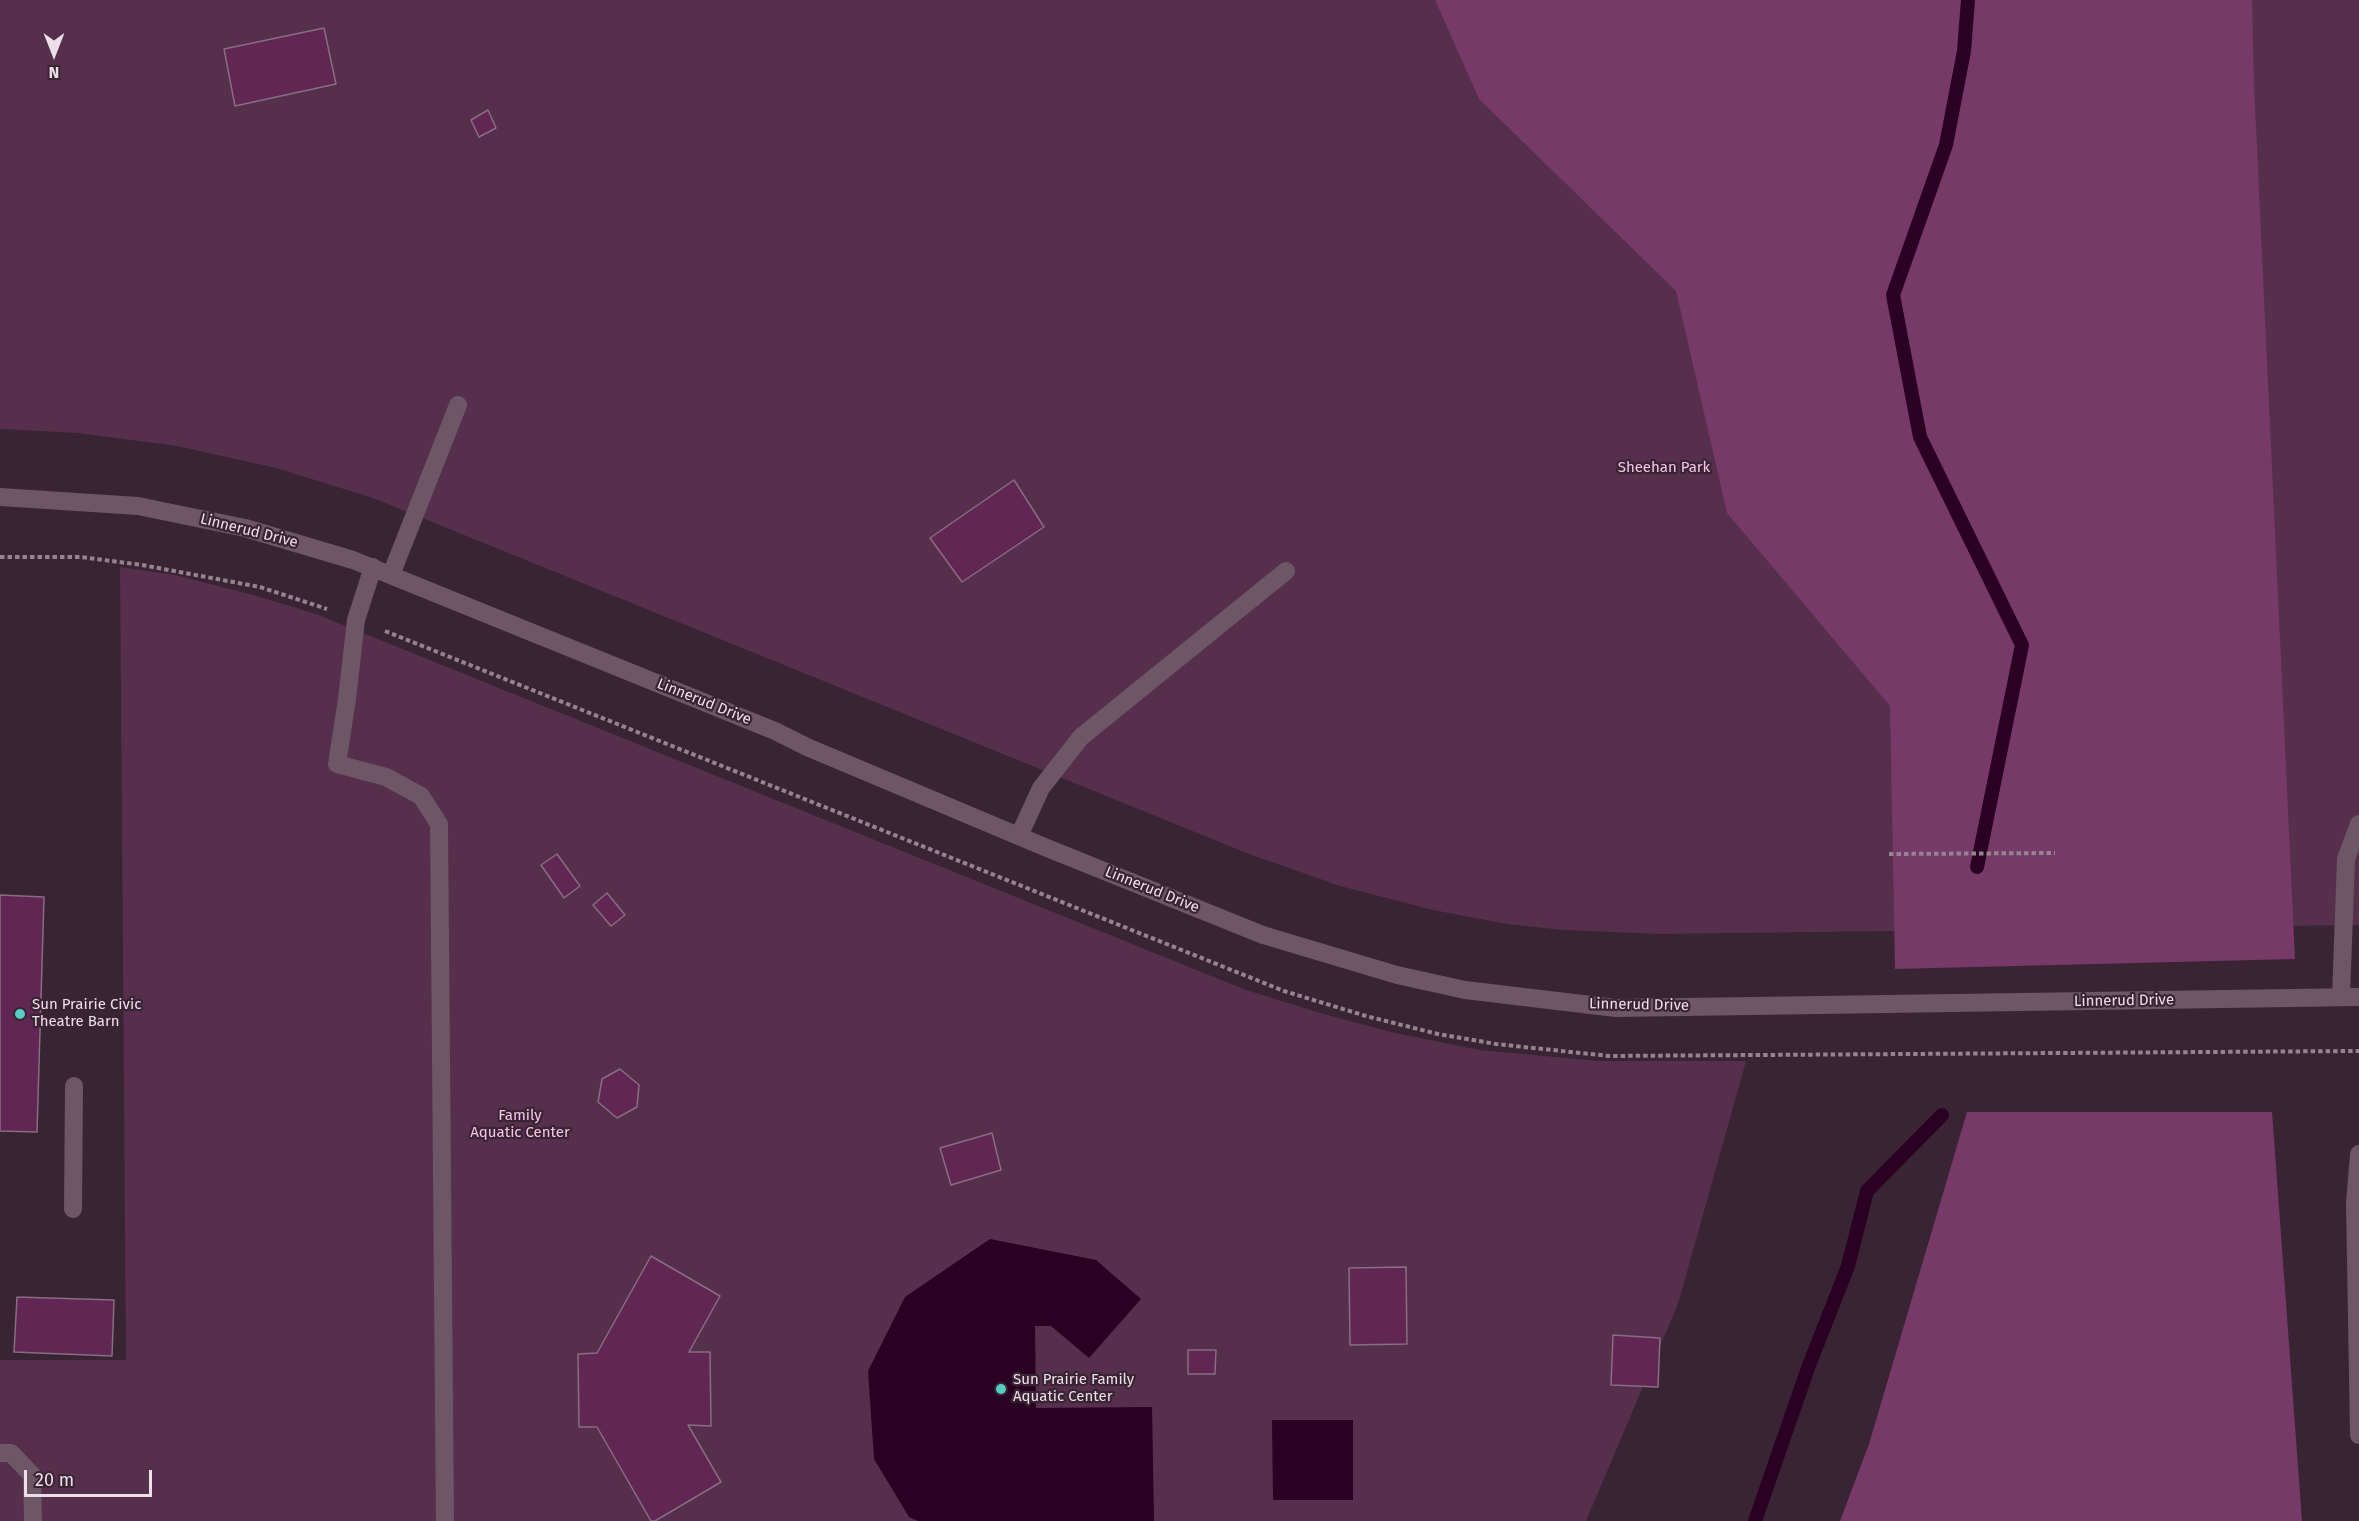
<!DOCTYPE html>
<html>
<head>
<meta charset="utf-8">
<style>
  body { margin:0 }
  #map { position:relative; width:2359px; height:1521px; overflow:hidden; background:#392433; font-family:"Fira Sans",sans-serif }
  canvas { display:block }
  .north { position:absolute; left:24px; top:24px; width:60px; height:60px; -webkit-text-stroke:4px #392433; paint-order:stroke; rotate:180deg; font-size:16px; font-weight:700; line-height:24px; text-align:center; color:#eddfe8 }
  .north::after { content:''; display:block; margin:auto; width:21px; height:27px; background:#eddfe8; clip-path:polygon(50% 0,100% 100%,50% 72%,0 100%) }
  .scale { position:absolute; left:24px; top:1470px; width:128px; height:27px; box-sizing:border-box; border:3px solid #eddfe8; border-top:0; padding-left:8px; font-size:18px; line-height:21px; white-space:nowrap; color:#eddfe8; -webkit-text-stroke:4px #392433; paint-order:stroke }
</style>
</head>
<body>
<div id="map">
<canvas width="2359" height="1521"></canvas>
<div class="north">N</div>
<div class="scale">20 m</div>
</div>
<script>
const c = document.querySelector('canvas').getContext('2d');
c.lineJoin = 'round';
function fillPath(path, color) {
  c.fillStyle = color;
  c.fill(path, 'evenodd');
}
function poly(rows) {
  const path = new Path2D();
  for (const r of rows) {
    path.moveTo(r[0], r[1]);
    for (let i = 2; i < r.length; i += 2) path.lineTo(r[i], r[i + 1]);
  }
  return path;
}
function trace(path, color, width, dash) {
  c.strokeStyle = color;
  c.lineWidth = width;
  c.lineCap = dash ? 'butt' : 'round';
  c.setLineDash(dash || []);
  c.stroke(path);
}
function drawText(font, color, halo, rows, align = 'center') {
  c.font = font + ' "Fira Sans",sans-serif';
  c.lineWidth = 4.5;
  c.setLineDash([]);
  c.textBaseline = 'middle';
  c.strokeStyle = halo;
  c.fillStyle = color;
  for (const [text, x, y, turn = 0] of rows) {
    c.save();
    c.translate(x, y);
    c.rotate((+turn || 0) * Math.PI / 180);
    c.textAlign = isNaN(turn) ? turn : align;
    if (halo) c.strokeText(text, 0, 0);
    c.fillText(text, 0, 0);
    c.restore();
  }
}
fillPath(poly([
  [0,0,2359,0,2359,925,1659,934,1564,930,1507,924,1433,910,1340,886,1249,854,373,498,276,468,177,446,78,433,0,429],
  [120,567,175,575,257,596,316,614,1246,990,1327,1015,1395,1033,1480,1050,1600,1061,1746,1061,1678,1304,1586,1521,0,1521,0,1360,126,1360]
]), '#552f4c');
fillPath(poly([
  [1435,0,2252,0,2254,84,2295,959,1895,969,1890,706,1727,513,1676,291,1479,99],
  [1967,1112,2272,1112,2302,1521,1840,1521,1869,1444]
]), '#763968');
fillPath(poly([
  [990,1239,1096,1260,1141,1299,1089,1358,1051,1326,1035,1326,1036,1408,1152,1407,1154,1521,918,1521,909,1517,874,1459,868,1371,905,1297],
  [1272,1420,1353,1420,1353,1500,1273,1500]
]), '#2a0023');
trace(poly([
  [1968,0,1964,51,1946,145,1893,295,1920,437,2022,645,1977,867],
  [1755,1521,1808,1368,1848,1266,1867,1191,1942,1115]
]), '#2a0023', 14);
const building = poly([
  [324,28,336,84,235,106,224,49,324,28],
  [488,110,496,128,479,137,471,120,488,110],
  [1014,480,1044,527,962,582,930,538,1014,480],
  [557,854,580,886,564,898,541,865,557,854],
  [607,893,625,915,611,926,593,905,607,893],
  [0,895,44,897,37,1132,0,1131,0,895],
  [620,1069,639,1085,637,1107,617,1118,598,1102,602,1079,620,1069],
  [992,1133,1001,1170,951,1185,940,1148,992,1133],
  [651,1256,720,1296,689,1352,710,1352,711,1426,688,1425,721,1482,655,1521,651,1521,597,1427,579,1427,578,1354,597,1353,651,1256],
  [1406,1267,1407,1344,1350,1345,1349,1268,1406,1267],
  [17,1297,114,1300,112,1356,14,1352,17,1297],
  [1613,1335,1660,1338,1658,1387,1611,1385,1613,1335],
  [1188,1350,1216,1350,1215,1374,1188,1374,1188,1350]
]);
fillPath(building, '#622655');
trace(building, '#876e80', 1.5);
trace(poly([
  [0,557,81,557,142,565,260,587,327,609],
  [385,631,1284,991,1366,1016,1438,1034,1496,1044,1609,1056,2359,1051],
  [1889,854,2055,853]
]), '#95838f', 4, [4.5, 3]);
trace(poly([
  [0,497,138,506,245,528,353,560,775,731,807,747,1047,848,1263,935,1397,975,1465,990,1616,1008,2359,997],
  [373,567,356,620,347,699,337,764,386,777,421,796,439,824,445,1521],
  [391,575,458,405],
  [1019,836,1041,788,1081,737,1286,571],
  [2341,997,2346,859,2359,824],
  [2359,1154,2355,1203,2359,1435],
  [73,1209,74,1086],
  [0,1453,11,1453,32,1475,33,1521]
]), '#6d5666', 18);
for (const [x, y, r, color] of [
  [20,1014,6,"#57cec2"],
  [1001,1389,6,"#57cec2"]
]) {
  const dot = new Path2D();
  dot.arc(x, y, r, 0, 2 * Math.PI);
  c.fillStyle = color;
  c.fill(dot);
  trace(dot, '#392433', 2);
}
drawText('15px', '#fac2ea', '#392433', [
  ["Sheehan Park",1664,468],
  ["Family",520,1116],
  ["Aquatic Center",520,1133]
]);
drawText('15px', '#eddfe8', '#392433', [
  ["Linnerud Drive",249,531,14],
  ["Linnerud Drive",704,702,22],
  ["Linnerud Drive",1152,890,22],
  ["Linnerud Drive",2124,1001,-1],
  ["Linnerud Drive",1639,1005,1]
]);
drawText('15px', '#eddfe8', '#392433', [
  ["Sun Prairie Civic",32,1005],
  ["Theatre Barn",32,1022],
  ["Sun Prairie Family",1013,1380],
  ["Aquatic Center",1013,1397]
], 'left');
</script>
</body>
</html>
